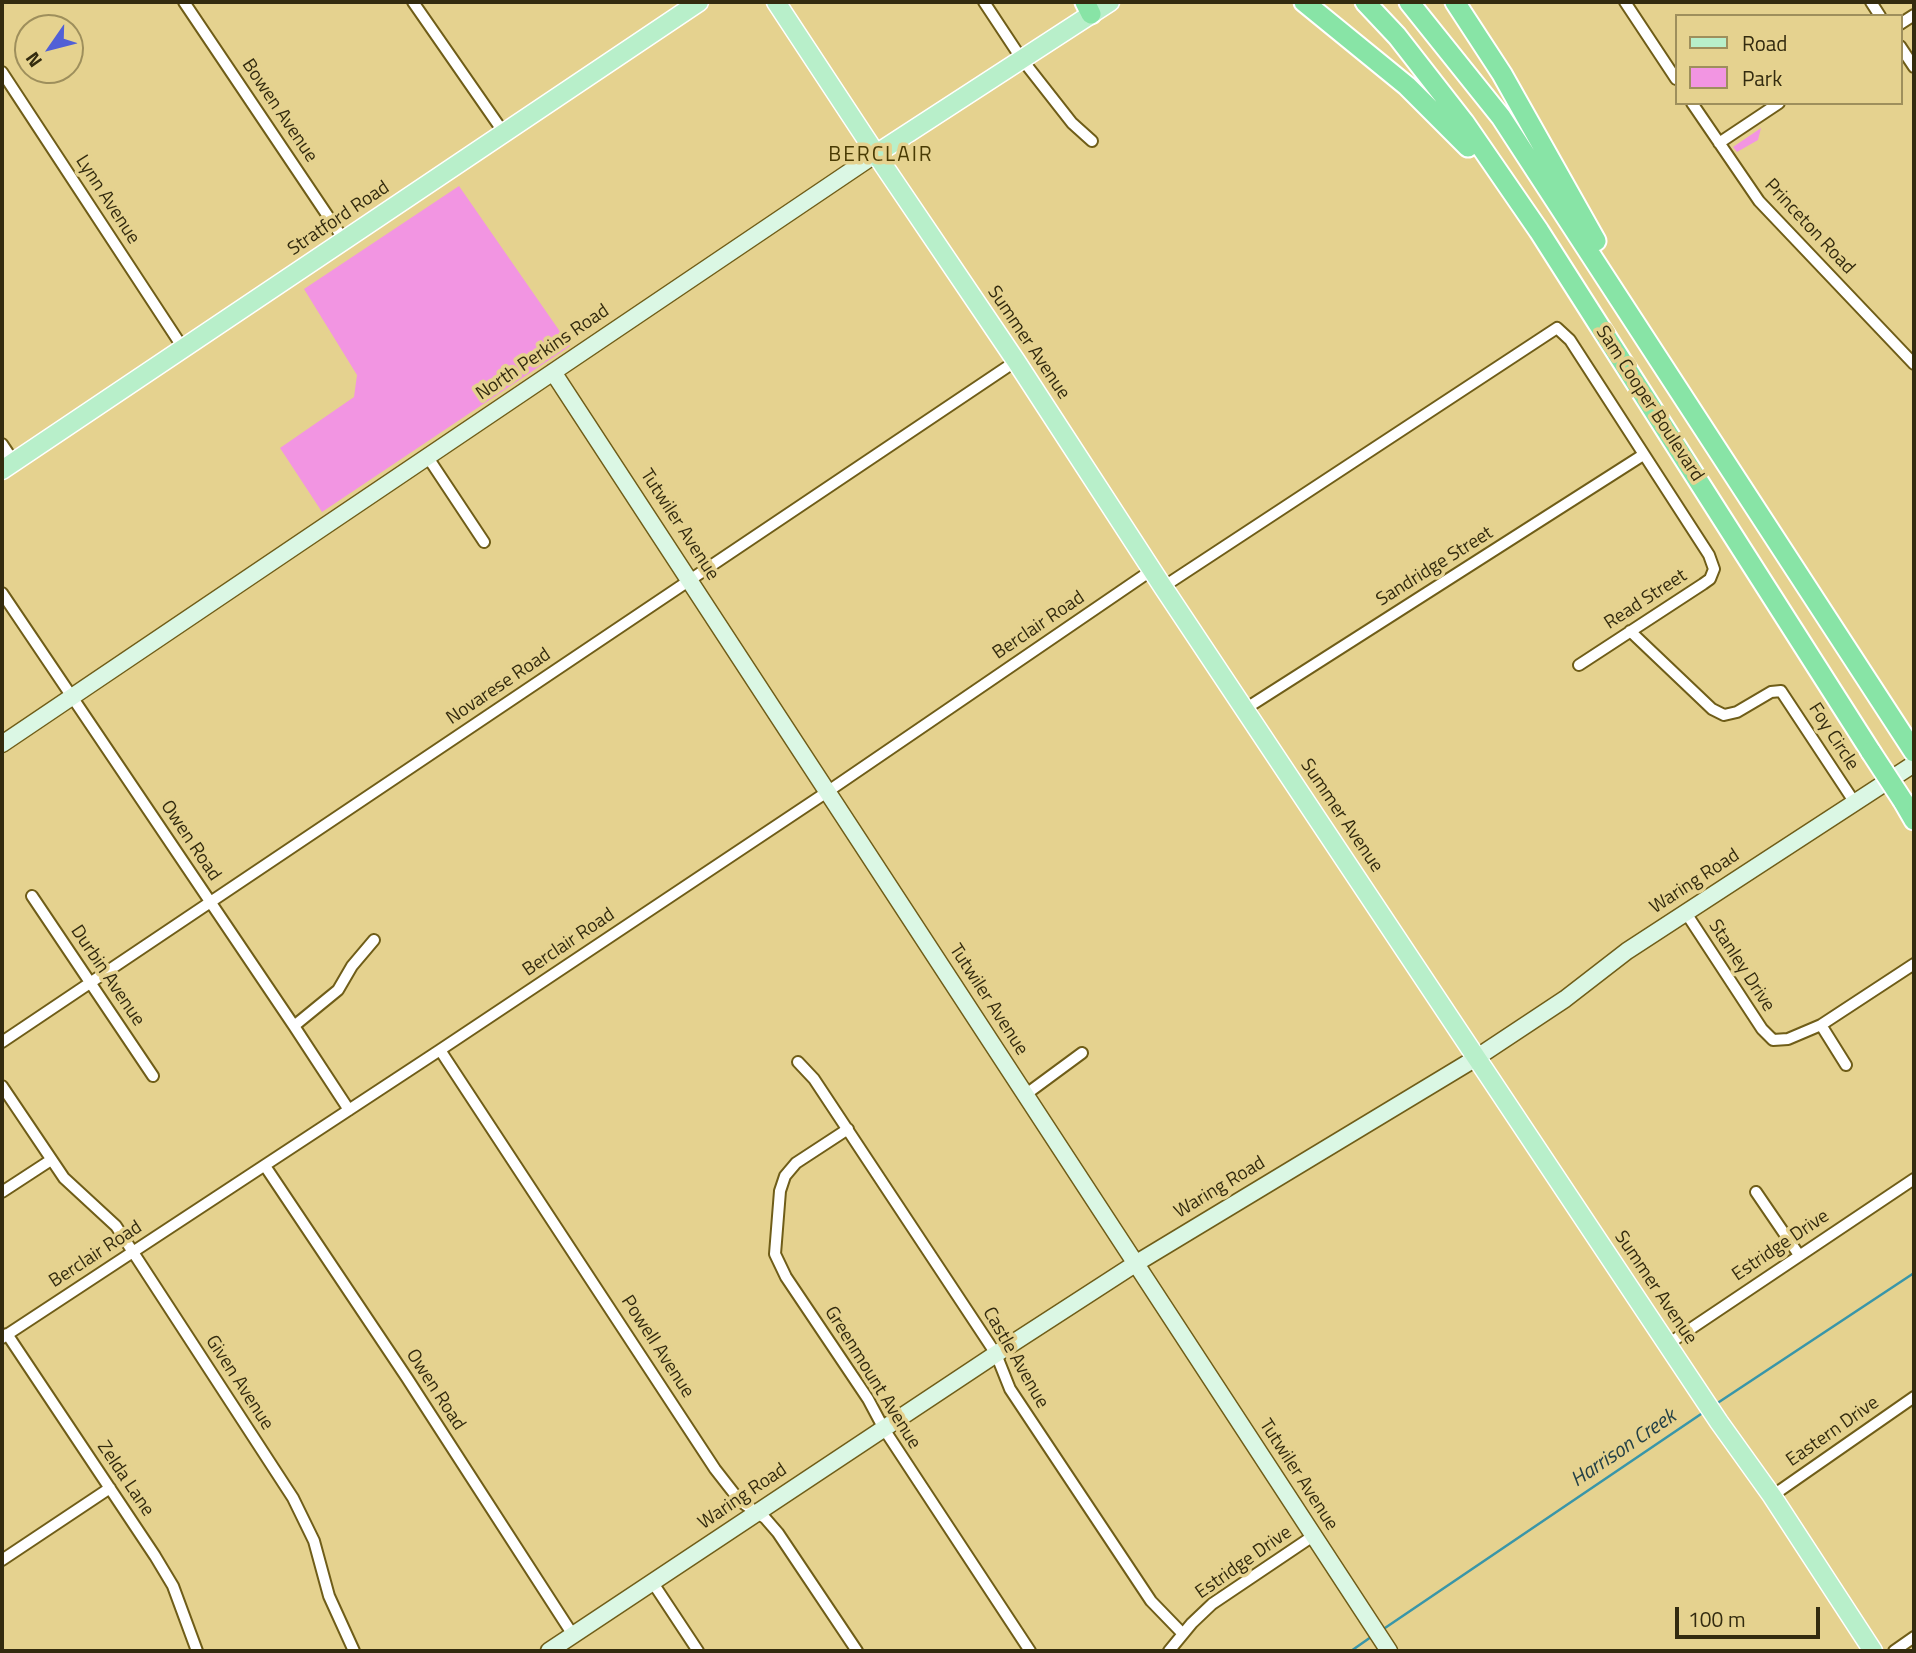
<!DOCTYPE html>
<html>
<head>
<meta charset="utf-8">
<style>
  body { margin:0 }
  #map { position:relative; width:1916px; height:1653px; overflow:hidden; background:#e5d28f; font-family:"Titillium Web",sans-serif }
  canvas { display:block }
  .frame { position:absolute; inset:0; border:4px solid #332b0f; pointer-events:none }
  .legend { position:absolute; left:1675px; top:14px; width:228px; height:91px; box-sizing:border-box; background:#e5d28f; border:2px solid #9e8f5c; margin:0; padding:9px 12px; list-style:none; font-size:21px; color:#332b0f }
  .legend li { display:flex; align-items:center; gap:14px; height:35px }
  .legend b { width:35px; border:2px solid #9e8f5c }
  .north { position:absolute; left:14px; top:14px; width:70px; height:70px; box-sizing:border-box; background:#e5d28f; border:2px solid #9e8f5c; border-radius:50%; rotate:235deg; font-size:19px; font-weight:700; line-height:28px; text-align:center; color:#332b0f }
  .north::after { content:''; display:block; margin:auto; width:24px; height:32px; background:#5160d6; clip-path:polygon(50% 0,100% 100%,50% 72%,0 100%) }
  .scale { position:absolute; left:1675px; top:1607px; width:145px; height:32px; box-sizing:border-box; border:4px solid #332b0f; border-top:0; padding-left:9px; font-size:21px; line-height:24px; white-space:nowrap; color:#332b0f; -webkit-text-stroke:5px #e5d28f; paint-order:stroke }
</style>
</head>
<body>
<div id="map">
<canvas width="1916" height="1653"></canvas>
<div class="frame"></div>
<ul class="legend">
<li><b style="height:9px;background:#b8efca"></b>Road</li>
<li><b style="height:19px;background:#f295e2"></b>Park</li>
</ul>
<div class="north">N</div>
<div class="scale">100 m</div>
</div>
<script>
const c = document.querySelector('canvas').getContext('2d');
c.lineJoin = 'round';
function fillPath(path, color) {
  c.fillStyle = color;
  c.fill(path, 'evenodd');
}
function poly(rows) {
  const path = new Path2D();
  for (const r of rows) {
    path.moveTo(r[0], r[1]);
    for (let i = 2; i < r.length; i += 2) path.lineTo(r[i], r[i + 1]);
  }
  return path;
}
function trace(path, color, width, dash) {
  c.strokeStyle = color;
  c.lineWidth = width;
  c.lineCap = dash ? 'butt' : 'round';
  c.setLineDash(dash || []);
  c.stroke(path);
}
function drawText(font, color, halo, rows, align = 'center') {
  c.font = font + ' "Titillium Web",sans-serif';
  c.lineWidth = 7;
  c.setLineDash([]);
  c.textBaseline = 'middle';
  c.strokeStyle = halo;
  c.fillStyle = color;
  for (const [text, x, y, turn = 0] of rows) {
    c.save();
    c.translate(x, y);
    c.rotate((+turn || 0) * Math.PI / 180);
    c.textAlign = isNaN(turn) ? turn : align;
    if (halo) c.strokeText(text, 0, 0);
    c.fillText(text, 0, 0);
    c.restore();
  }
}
fillPath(poly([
  [1761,128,1758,140,1737,152,1733,147],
  [459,186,570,346,322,512,280,448,354,397,357,375,304,289]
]), '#f295e2');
trace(poly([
  [1716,1404,1914,1273],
  [1382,1630,1704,1412],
  [1351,1651,1371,1637]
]), '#3996a9', 2.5);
const street = poly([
  [184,2,344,240],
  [413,2,504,133],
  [984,2,1021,58,1072,123,1092,141],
  [1625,2,1676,79],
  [1871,2,1880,16],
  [1900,24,1914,15],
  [1900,46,1914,67],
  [2,72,183,348],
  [1692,103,1759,201,1914,364],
  [1719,143,1779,103],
  [2,444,14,462],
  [427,456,484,542],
  [1163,587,1557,328,1570,340,1709,555,1714,569,1710,579,1703,584,1579,665],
  [2,593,294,1026,349,1110],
  [1630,631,1712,709,1724,715,1737,712,1771,692,1781,691,1855,803],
  [1245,709,1643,455],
  [32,896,153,1076],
  [1686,913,1762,1029,1773,1040,1788,1039,1821,1025,1914,964],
  [1821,1025,1846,1065],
  [294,1026,338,990,352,966,374,940],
  [2,1042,1016,361],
  [440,1050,715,1469,740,1501,765,1518,778,1533,857,1651],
  [798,1062,814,1079,996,1354,1010,1389,1151,1601,1183,1634],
  [2,1086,64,1178,116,1226,293,1498,314,1541,329,1596,354,1651],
  [1025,1095,1082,1053],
  [848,1129,796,1163,785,1176,780,1191,775,1254,786,1277,868,1399,884,1429,1030,1651],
  [265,1166,407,1378,573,1635],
  [2,1192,51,1160],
  [1756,1192,1799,1255],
  [7,1334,155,1556,173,1586,197,1651],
  [2,1338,440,1050,827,792,1152,570],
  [1668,1344,1914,1179],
  [1772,1496,1914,1397],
  [2,1560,110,1488],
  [653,1583,698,1651],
  [1169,1651,1192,1623,1212,1604,1313,1536],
  [1894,1651,1914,1637]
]);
const secondary = poly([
  [553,372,1389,1651],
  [2,744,876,154],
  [549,1651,996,1354,1135,1264,1476,1058,1565,999,1627,951,1914,764]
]);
const primary = poly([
  [776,2,884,166,1016,361,1163,587,1719,1422,1772,1496,1873,1651],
  [876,154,1110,2],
  [2,470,699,2]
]);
const highway = poly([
  [1085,2,1091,14],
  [1304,2,1407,86,1468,147],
  [1365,2,1397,36,1464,122,1539,231,1871,752],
  [1409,2,1501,117,1914,752],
  [1455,2,1502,74,1596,241],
  [1903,801,1914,820]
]);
trace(street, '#6f5d18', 14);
trace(secondary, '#6f5d18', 19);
trace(primary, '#fff', 21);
trace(highway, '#fff', 23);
trace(street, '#fff', 10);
trace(secondary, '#dbf7e4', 16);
trace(primary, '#b8efca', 18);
trace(highway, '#88e4a6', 19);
const highwayBridge = poly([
  [1871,752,1903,801]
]);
trace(highwayBridge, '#fff', 23, []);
trace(highwayBridge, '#88e4a6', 19);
drawText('19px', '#332b0f', '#e5d28f', [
  ["Bowen Avenue",279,111,56],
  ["Lynn Avenue",107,200,57],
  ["Stratford Road",339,219,-34],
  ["Princeton Road",1809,227,47],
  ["Summer Avenue",1028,343,56],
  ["North Perkins Road",543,353,-34],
  ["Sam Cooper Boulevard",1649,404,57],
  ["Tutwiler Avenue",679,525,57],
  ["Sandridge Street",1435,567,-32],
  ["Read Street",1646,600,-33],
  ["Berclair Road",1039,626,-34],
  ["Novarese Road",499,687,-34],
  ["Foy Circle",1833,737,57],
  ["Summer Avenue",1341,816,56],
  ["Owen Road",190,841,56],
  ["Waring Road",1695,882,-33],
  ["Berclair Road",569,943,-34],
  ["Stanley Drive",1741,966,57],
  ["Durbin Avenue",107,976,56],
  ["Tutwiler Avenue",988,1000,57],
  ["Waring Road",1220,1188,-31],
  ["Estridge Drive",1781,1246,-34],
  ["Berclair Road",96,1255,-33],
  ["Summer Avenue",1655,1288,56],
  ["Powell Avenue",657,1347,57],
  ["Castle Avenue",1015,1358,60],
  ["Greenmount Avenue",872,1378,58],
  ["Given Avenue",239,1383,57],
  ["Owen Road",435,1390,57],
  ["Eastern Drive",1833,1432,-35],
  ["Tutwiler Avenue",1298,1475,57],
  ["Zelda Lane",125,1479,56],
  ["Waring Road",743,1497,-34],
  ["Estridge Drive",1244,1563,-35]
]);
c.letterSpacing = '2px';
drawText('21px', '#493b04', '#e5d28f', [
  ["BERCLAIR",881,156]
]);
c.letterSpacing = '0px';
drawText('italic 21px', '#244147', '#e5d28f', [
  ["Harrison Creek",1624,1449,-34]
]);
</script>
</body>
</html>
